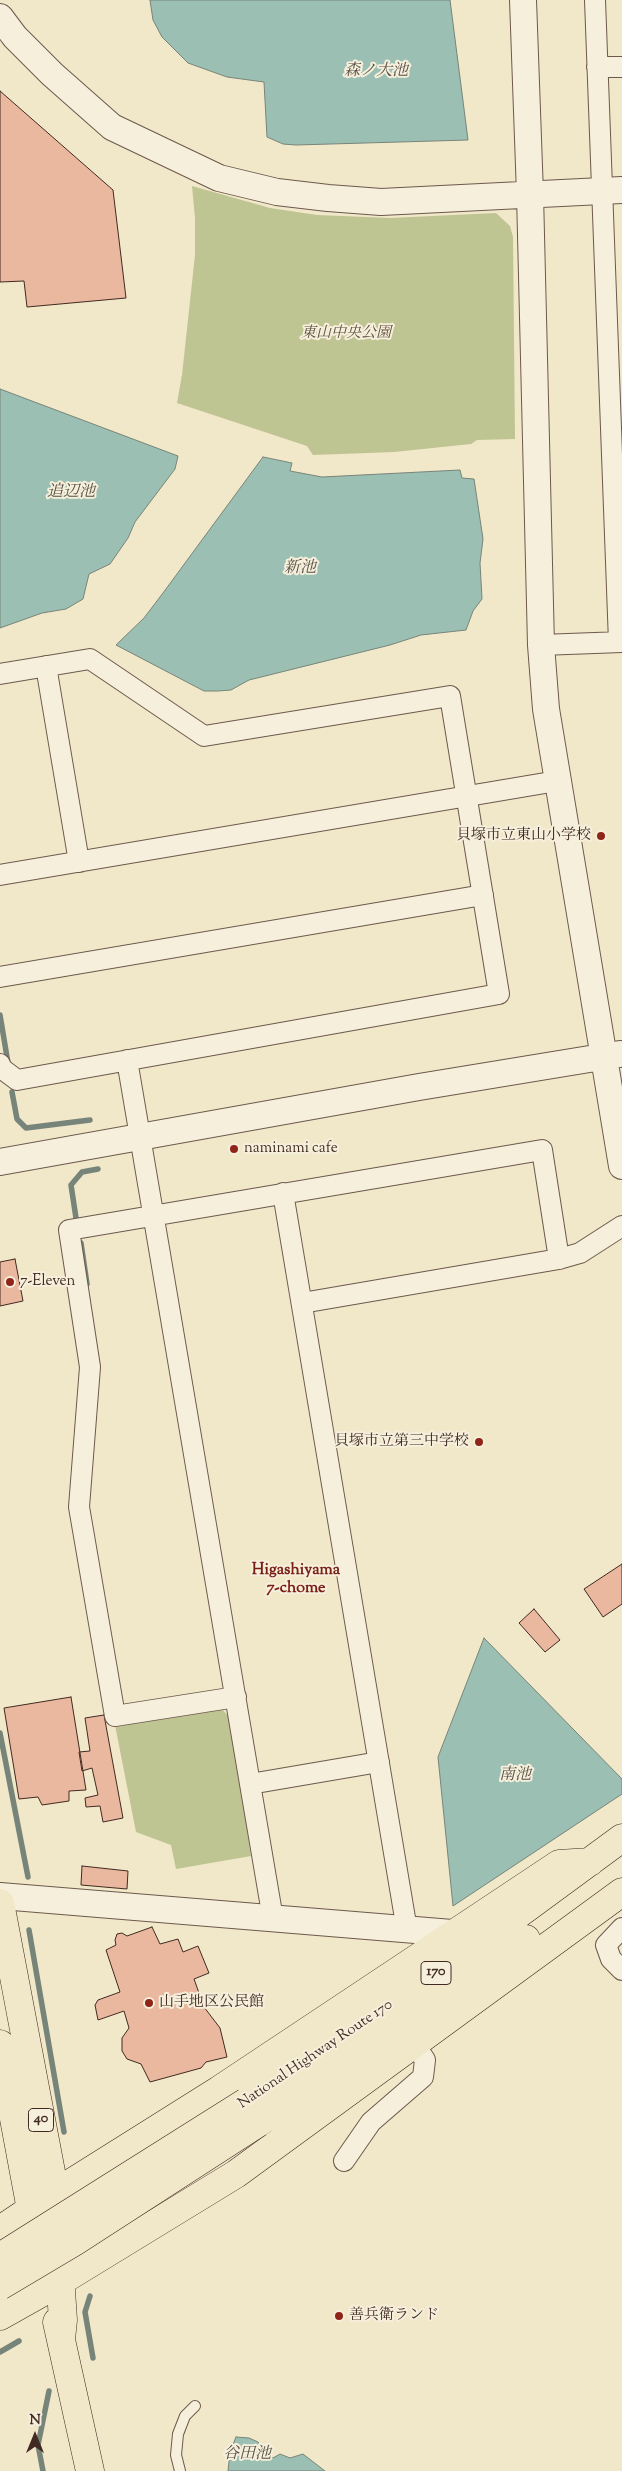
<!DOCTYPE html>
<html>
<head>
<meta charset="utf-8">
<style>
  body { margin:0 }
  #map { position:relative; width:622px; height:2471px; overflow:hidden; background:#f1e7c9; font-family:"Sorts Mill Goudy",serif }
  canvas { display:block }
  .north { position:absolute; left:10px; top:2411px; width:50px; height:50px; -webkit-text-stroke:4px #f6efdc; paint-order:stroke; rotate:0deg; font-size:14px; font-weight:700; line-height:20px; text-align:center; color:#412a22 }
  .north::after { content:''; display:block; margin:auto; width:18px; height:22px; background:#412a22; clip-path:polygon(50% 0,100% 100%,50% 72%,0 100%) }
</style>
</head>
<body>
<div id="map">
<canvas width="622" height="2471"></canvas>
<div class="north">N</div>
</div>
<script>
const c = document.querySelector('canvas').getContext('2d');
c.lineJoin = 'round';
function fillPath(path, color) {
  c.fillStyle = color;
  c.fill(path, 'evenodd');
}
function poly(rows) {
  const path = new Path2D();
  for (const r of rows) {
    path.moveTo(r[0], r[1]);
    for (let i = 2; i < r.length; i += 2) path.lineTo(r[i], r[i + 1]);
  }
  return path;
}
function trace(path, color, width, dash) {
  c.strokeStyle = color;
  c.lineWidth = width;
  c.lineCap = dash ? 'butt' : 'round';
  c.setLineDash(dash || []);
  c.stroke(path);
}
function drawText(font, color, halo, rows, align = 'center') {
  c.font = font + ' "Sorts Mill Goudy","Noto Serif JP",serif';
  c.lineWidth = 4;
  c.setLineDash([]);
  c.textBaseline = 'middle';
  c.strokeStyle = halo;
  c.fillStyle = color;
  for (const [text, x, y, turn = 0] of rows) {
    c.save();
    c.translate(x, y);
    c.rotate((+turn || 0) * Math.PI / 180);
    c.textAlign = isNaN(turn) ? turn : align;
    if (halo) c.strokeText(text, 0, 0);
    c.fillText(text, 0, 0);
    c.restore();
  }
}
fillPath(poly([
  [192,186,270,208,317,215,390,218,496,213,510,226,513,237,515,439,477,440,471,444,394,452,313,455,307,446,177,403,182,375,195,255,195,218],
  [222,1709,230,1718,251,1856,176,1869,171,1845,136,1832,115,1725]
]), '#bfc493');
const water = poly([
  [150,0,450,0,468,140,296,145,283,144,267,137,264,82,227,77,188,63,162,37,153,20,150,0],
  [0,389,178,456,175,469,135,522,128,538,110,564,89,574,83,599,66,609,42,613,0,628,0,389],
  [263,457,292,463,290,471,322,477,460,470,462,478,474,479,483,539,480,563,482,599,473,611,466,630,421,635,390,645,249,680,231,690,218,691,204,691,116,645,144,618,163,593,263,457],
  [484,1638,622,1779,622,1794,453,1906,438,1757,484,1638],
  [236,2437,249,2438,258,2442,273,2458,280,2454,290,2458,303,2454,325,2471,228,2471,230,2452,236,2437]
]);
fillPath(water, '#9bc0b3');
trace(water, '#778479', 1);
trace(poly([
  [0,1015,8,1063],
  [12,1092,17,1119,26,1128,90,1120],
  [76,1218,71,1185,82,1172,98,1169],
  [81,1243,87,1284],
  [0,1733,28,1877],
  [29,1930,64,2132],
  [90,2296,85,2312,93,2358],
  [0,2352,19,2341],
  [43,2471,38,2445,49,2391]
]), '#778479', 5.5);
const building = poly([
  [0,91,113,190,126,298,27,307,24,281,0,282,0,91],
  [15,1259,23,1301,0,1306,0,1262,15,1259],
  [622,1564,622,1604,603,1617,584,1589,622,1564],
  [534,1609,560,1640,545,1652,519,1623,534,1609],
  [71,1697,86,1790,69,1791,69,1801,42,1805,38,1797,19,1799,4,1708,71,1697],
  [104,1715,123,1818,103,1822,100,1806,86,1807,85,1798,98,1795,92,1768,82,1771,79,1752,90,1751,85,1718,104,1715],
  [82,1866,128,1871,127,1889,81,1885,82,1866],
  [152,1927,160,1944,178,1939,183,1952,198,1946,209,1973,194,1979,204,2007,220,2028,227,2057,206,2062,201,2068,150,2082,141,2064,127,2059,122,2051,122,2038,129,2028,124,2011,98,2020,95,2005,98,2000,120,1992,106,1950,116,1945,115,1940,117,1934,122,1933,127,1936,152,1927]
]);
fillPath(building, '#eab79f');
trace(building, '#412a22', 1);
const service = poly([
  [180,2471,176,2455,178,2434,185,2416,195,2406]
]);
const minor = poly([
  [595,0,619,642],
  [597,67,622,67],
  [541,645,622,642],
  [46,666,79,862],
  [0,674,90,659,204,736,450,696,499,994,17,1080,1,1068,0,1064],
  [0,875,557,781],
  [0,977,483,895],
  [127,1060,273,1919],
  [283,1193,407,1930],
  [302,1303,559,1259,580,1253,622,1226],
  [236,1697,115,1716,79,1507,90,1367,69,1230,542,1150,559,1259],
  [250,1784,379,1762],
  [622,1928,606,1945,611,1959,622,1970],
  [344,2161,371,2122,423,2077,425,2060,414,2043]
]);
const tertiary = poly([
  [523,0,530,194,541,645,546,709,622,1166],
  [0,17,15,37,52,74,112,127,219,178,277,192,328,198,381,202,622,190],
  [0,1162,419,1087,620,1054],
  [0,1896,452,1933]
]);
const primary = poly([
  [0,1903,55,2193,56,2215],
  [0,2044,35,2231],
  [59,2261,63,2320,61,2339],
  [57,2322,90,2471]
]);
const trunk = poly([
  [246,2102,449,1965,622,1838],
  [258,2123,526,1939],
  [0,2230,55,2193,219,2090,559,1864,590,1862],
  [0,2316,48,2289,236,2174,622,1892]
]);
trace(service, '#6d594c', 12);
trace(minor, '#6d594c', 22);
trace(tertiary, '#6d594c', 28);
trace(primary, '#412a22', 29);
trace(trunk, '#412a22', 29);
trace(service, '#f6efdc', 10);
trace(minor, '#f6efdc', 20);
trace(tertiary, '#f6efdc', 26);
trace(primary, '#f1e7c9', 28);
trace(trunk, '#f1e7c9', 28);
const trunkBridge = poly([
  [0,2257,246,2102],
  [0,2286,74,2242,258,2123]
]);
trace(trunkBridge, '#412a22', 29, []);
trace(trunkBridge, '#f1e7c9', 28);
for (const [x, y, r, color] of [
  [601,836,5,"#8f2418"],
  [234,1149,5,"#8f2418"],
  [10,1282,5,"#8f2418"],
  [479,1442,5,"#8f2418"],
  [149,2003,5,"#8f2418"],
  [339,2316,5,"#8f2418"]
]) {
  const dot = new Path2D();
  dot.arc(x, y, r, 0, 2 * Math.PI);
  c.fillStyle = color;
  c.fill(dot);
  trace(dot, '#f6efdc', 2);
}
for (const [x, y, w] of [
  [436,1973,30],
  [41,2120,25]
]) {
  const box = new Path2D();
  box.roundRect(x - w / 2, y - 11.5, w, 23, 4);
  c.fillStyle = '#f6efdc';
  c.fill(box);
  trace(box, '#412a22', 1);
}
drawText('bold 14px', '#412a22', null, [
  ["170",436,1973],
  ["40",41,2120]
]);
drawText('italic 15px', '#60503e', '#f6efdc', [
  ["東山中央公園",346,334]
]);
drawText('15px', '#412a22', '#f6efdc', [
  ["貝塚市立東山小学校",591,836,"right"],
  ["naminami cafe",244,1149],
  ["7-Eleven",20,1282],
  ["貝塚市立第三中学校",469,1442,"right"],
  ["山手地区公民館",159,2003],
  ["善兵衛ランド",349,2316]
], 'left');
drawText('15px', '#412a22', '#f6efdc', [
  ["National Highway Route 170",316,2055,-34]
]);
drawText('italic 16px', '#585046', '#f6efdc', [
  ["森ノ大池",376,72],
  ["追辺池",71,493],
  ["新池",300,569],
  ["南池",515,1776],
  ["谷田池",247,2455]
]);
drawText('bold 16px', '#7a1f14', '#f6efdc', [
  ["Higashiyama",296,1571],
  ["7-chome",296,1589]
]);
</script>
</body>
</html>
